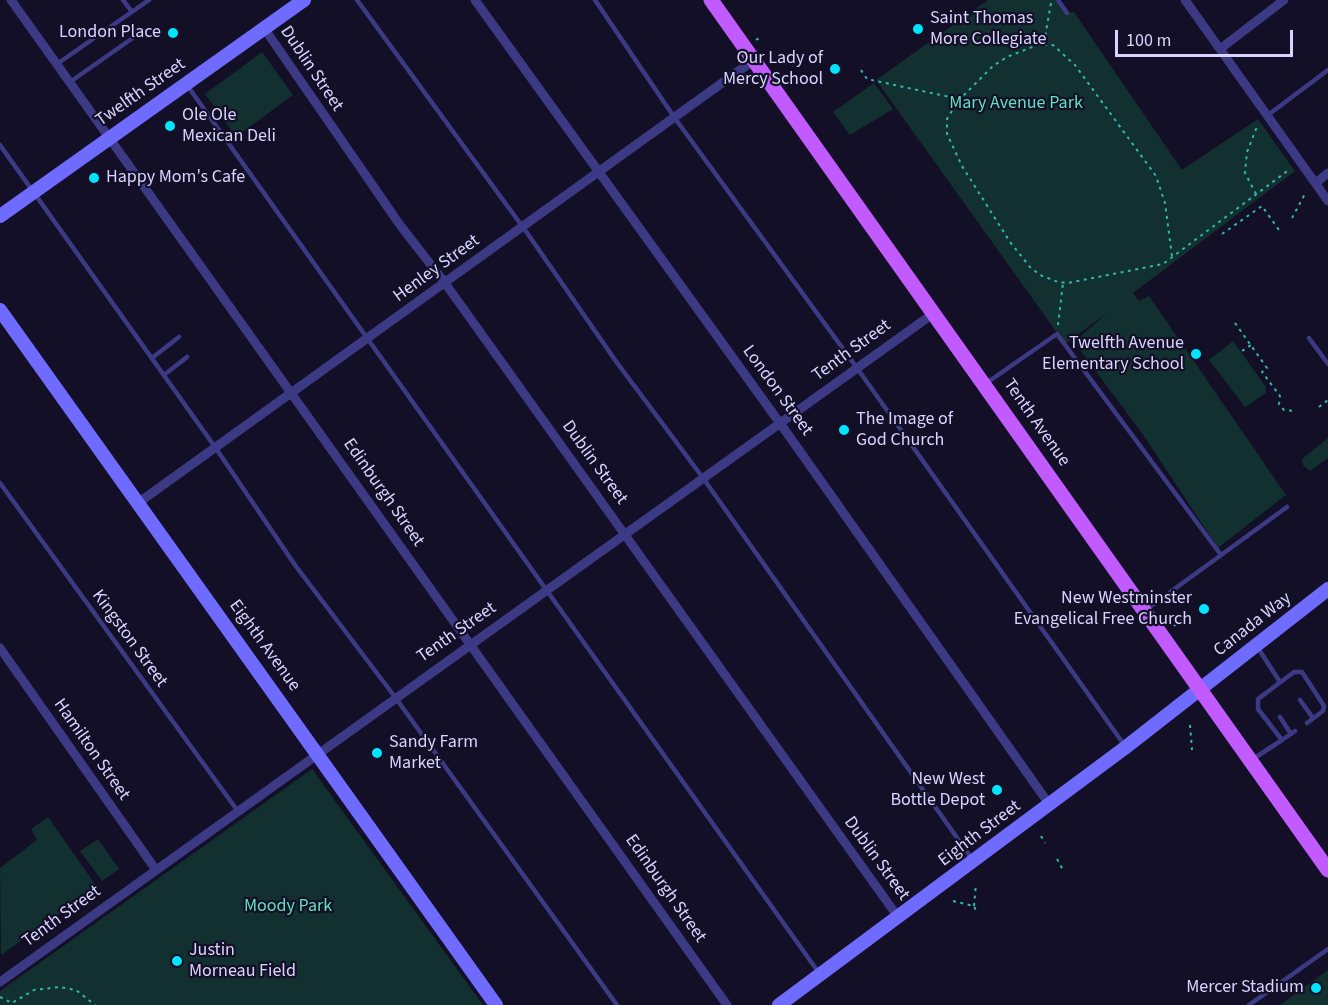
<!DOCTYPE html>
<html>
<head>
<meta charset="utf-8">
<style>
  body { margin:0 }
  #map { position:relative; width:1328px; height:1005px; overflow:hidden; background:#130f26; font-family:"Source Sans 3",sans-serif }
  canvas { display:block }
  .scale { position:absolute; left:1115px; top:30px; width:178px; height:27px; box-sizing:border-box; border:3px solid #d9d4ff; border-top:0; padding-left:8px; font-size:18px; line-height:21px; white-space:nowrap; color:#d9d4ff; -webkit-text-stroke:4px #130f26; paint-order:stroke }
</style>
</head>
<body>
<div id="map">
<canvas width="1328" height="1005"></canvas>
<div class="scale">100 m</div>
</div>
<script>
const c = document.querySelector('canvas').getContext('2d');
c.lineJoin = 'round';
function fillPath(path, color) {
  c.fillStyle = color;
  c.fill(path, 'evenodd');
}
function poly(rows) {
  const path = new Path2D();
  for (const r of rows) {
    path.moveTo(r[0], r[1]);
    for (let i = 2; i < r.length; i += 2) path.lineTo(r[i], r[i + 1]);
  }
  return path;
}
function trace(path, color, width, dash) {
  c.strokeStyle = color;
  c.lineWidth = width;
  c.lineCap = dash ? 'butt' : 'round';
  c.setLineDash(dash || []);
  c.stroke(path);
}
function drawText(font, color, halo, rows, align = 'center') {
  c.font = font + ' "Source Sans 3",sans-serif';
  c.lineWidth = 4.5;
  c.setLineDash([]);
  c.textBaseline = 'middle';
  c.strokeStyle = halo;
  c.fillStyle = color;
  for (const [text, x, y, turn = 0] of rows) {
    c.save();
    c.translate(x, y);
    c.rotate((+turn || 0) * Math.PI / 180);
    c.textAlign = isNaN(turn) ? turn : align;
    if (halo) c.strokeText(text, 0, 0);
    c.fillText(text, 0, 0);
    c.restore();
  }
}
fillPath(poly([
  [988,0,1058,0,1067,13,1074,12,1182,170,1258,119,1295,171,1133,293,1139,301,1149,296,1286,495,1218,548,1144,436,1074,342,1107,313,1065,344,876,80],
  [262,52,293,95,236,137,205,94],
  [874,83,893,109,850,135,833,112],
  [1233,341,1266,387,1266,393,1245,407,1209,360],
  [1328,438,1328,458,1310,471,1303,465,1302,459],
  [312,769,483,1005,0,1005,0,991],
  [48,817,97,887,1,955,0,868,37,840,31,829],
  [98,839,119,869,102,881,80,851],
  [1328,970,1328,1005,1280,1005]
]), '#12302f');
trace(poly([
  [756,40,762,36],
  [1044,43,1051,3],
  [861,70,867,79,959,99],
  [1256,194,1245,173,1247,152,1258,124],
  [1292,218,1306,192],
  [1222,234,1262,206,1279,230],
  [1172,256,1165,203,1156,176,1075,65,1053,45,1037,45,1007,57,993,66,960,99,950,114,947,119,947,134,962,166,1010,242,1030,267,1040,275,1058,282,1068,283,1163,264,1290,169],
  [1235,323,1267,368,1262,372,1280,396,1279,404,1284,410,1294,411],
  [1058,325,1063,283],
  [1242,351,1251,345],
  [1319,407,1328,400],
  [1174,626,1186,616],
  [1190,725,1192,750],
  [1041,836,1045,843],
  [1057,859,1063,870],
  [953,901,974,906,977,913],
  [974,906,976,884],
  [0,997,12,1003,34,990,59,987,76,990,95,1005]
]), '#2fb8b0', 2, [3, 4.5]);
trace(poly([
  [123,0,132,12],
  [357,0,530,237,615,360,703,478,972,859],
  [595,0,674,117,857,368,1125,746],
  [1058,0,1067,13],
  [57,64,149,0],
  [70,82,137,35],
  [187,85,819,973],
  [1268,115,1328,70],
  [0,145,215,447,295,565,395,697,617,1005],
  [1309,338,1328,364],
  [152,358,179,337],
  [164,375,187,357],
  [985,384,1057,334,1221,555],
  [0,483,237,810],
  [1147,609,1287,507],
  [1258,648,1280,682],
  [1300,700,1313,718],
  [1280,717,1291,734],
  [1282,740,1295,731],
  [1253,759,1282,740,1258,709,1258,699,1294,672,1302,672,1324,706,1323,711,1307,723],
  [1249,1005,1328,949]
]), '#3d3a85', 4.5);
trace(poly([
  [11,0,727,1005],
  [475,0,787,433,1049,804],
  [1185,0,1328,201],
  [264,28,400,225,445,283,898,917],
  [1220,49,1284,0],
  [1316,183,1328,173],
  [138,503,754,60],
  [0,648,156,870],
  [0,982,934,313]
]), '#3d3a85', 9);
trace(poly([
  [0,216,304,0],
  [0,310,496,1005],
  [779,1005,1126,747,1328,589]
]), '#6f6bff', 14);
trace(poly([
  [711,0,1328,870]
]), '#c25bff', 15);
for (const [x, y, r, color] of [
  [918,29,6,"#00e5ff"],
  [173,33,6,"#00e5ff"],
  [835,69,6,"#00e5ff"],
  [170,126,6,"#00e5ff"],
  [94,178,6,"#00e5ff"],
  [1196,354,6,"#00e5ff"],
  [844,430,6,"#00e5ff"],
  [1204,609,6,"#00e5ff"],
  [377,753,6,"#00e5ff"],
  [997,790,6,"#00e5ff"],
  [177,961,6,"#00e5ff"],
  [1316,988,6,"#00e5ff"]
]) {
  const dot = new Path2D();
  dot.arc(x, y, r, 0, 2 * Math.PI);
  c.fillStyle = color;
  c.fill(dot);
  trace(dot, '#130f26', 2);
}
drawText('18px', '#d9d4ff', '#130f26', [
  ["Saint Thomas",930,19],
  ["More Collegiate",930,40],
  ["London Place",161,33,"right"],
  ["Our Lady of",823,59,"right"],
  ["Mercy School",823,80,"right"],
  ["Ole Ole",182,116],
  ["Mexican Deli",182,137],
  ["Happy Mom's Cafe",106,178],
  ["Twelfth Avenue",1184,344,"right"],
  ["Elementary School",1184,365,"right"],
  ["The Image of",856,420],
  ["God Church",856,441],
  ["New Westminster",1192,599,"right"],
  ["Evangelical Free Church",1192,620,"right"],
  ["Sandy Farm",389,743],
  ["Market",389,764],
  ["New West",985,780,"right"],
  ["Bottle Depot",985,801,"right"],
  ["Justin",189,951],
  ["Morneau Field",189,972],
  ["Mercer Stadium",1304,988,"right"]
], 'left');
drawText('18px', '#d9d4ff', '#130f26', [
  ["Dublin Street",311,69,56],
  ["Twelfth Street",141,93,-35],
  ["Henley Street",437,269,-36],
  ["Tenth Street",852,351,-36],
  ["London Street",777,391,54],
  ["Tenth Avenue",1036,423,55],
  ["Dublin Street",594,463,54],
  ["Edinburgh Street",383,493,55],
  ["Canada Way",1253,625,-38],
  ["Tenth Street",457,633,-35],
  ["Kingston Street",129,639,54],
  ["Eighth Avenue",264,646,54],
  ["Hamilton Street",91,750,55],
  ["Eighth Street",980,834,-37],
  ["Dublin Street",876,859,54],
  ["Edinburgh Street",665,889,55],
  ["Tenth Street",62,917,-36]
]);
drawText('18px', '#5fe0c0', '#130f26', [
  ["Mary Avenue Park",1016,104],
  ["Moody Park",288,907]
]);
</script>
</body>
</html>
